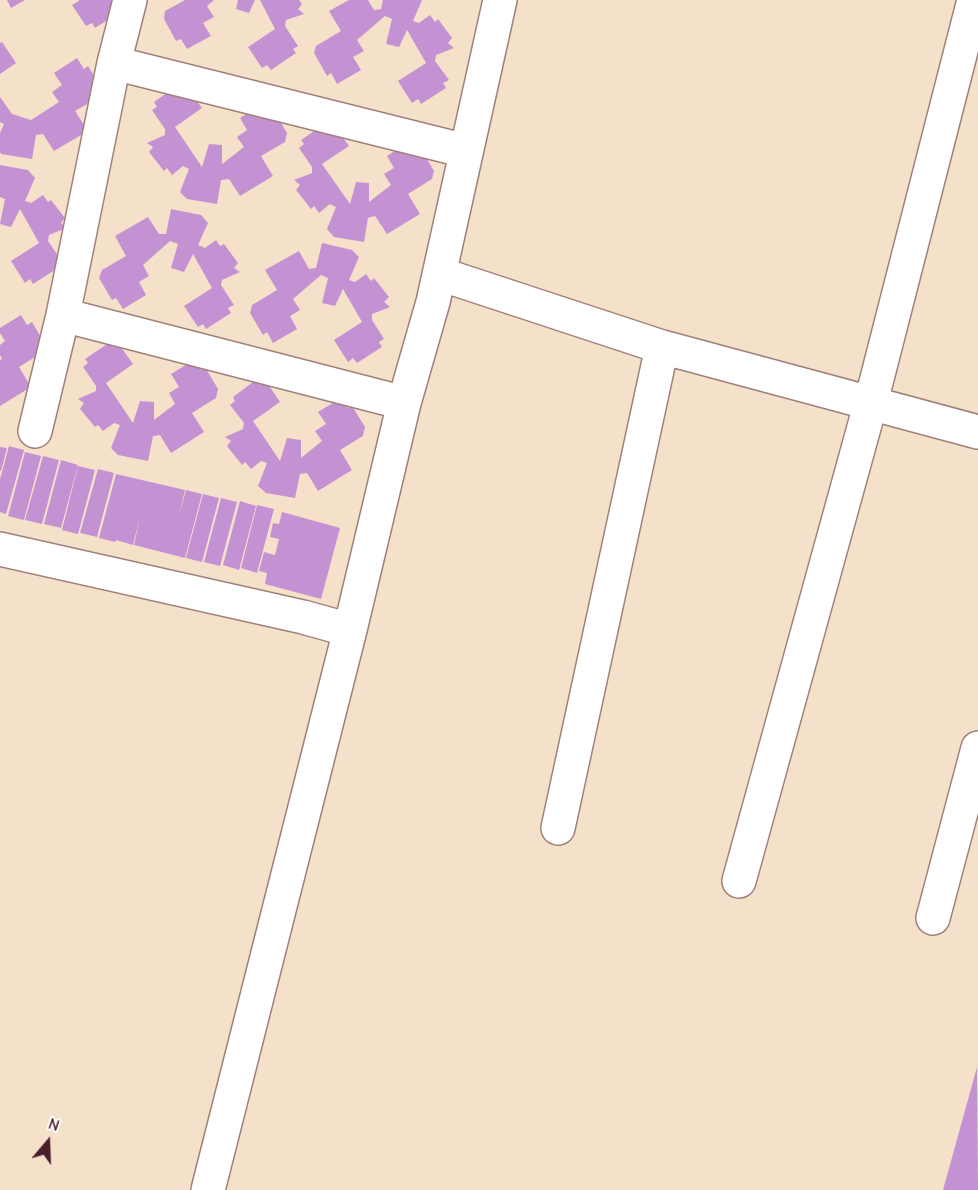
<!DOCTYPE html>
<html>
<head>
<meta charset="utf-8">
<style>
  body { margin:0 }
  #map { position:relative; width:978px; height:1190px; overflow:hidden; background:#f5e1c9; font-family:"Comic Neue",sans-serif }
  canvas { display:block }
  .north { position:absolute; left:18px; top:1112px; width:60px; height:60px; -webkit-text-stroke:4px #fff; paint-order:stroke; rotate:19deg; font-size:16px; font-weight:700; line-height:24px; text-align:center; color:#4a1f2b }
  .north::after { content:''; display:block; margin:auto; width:21px; height:27px; background:#4a1f2b; clip-path:polygon(50% 0,100% 100%,50% 72%,0 100%) }
</style>
</head>
<body>
<div id="map">
<canvas width="978" height="1190"></canvas>
<div class="north">N</div>
</div>
<script>
const c = document.querySelector('canvas').getContext('2d');
c.lineJoin = 'round';
function fillPath(path, color) {
  c.fillStyle = color;
  c.fill(path, 'evenodd');
}
function poly(rows) {
  const path = new Path2D();
  for (const r of rows) {
    path.moveTo(r[0], r[1]);
    for (let i = 2; i < r.length; i += 2) path.lineTo(r[i], r[i + 1]);
  }
  return path;
}
function trace(path, color, width, dash) {
  c.strokeStyle = color;
  c.lineWidth = width;
  c.lineCap = dash ? 'butt' : 'round';
  c.setLineDash(dash || []);
  c.stroke(path);
}
fillPath(poly([
  [7,0,25,0,11,8],
  [80,0,120,0,120,12,95,28,92,23,86,26,72,5],
  [185,0,214,0,207,6,214,17,203,23,211,36,187,49,181,39,176,41,164,19,165,11],
  [238,0,255,0,249,13,236,9],
  [260,0,299,0,302,4,298,9,304,14,286,20,285,26,298,46,293,49,296,53,271,70,267,65,262,68,248,47,275,29],
  [349,0,368,0,374,10,381,9,383,0,422,0,413,21,419,23,430,15,435,22,438,19,452,38,448,43,454,48,436,55,435,61,449,80,443,83,446,88,421,104,418,99,412,103,398,81,426,63,407,30,399,47,386,44,392,19,385,16,357,40,364,51,353,57,361,70,337,84,331,73,327,76,314,53,316,46,341,31,329,11],
  [2,42,16,63,0,74,0,43],
  [77,58,84,69,88,66,102,88,100,97,75,111,88,131,54,151,43,134,36,135,32,159,1,154,0,152,0,133,4,124,0,122,0,97,12,114,31,120,59,102,52,92,62,85,54,73],
  [178,85,187,87,202,108,175,127,202,167,209,144,222,145,222,164,244,147,237,137,247,130,240,118,263,103,274,111,287,133,285,142,261,156,273,176,240,196,229,179,221,180,217,204,187,199,180,192,189,169,183,166,172,175,167,168,164,171,149,152,153,147,147,143,165,135,165,129,152,110,157,107,154,102],
  [326,123,334,125,349,146,322,164,350,204,356,182,369,183,369,202,391,185,384,174,394,168,387,156,410,141,421,149,434,171,432,179,408,194,420,214,387,234,375,216,368,218,364,242,334,237,327,229,336,207,330,204,319,213,314,206,311,209,296,190,300,185,294,180,312,173,312,167,299,148,304,144,301,140],
  [0,165,28,170,35,178,25,201,31,203,43,195,48,202,51,200,65,218,61,223,66,228,49,235,48,241,61,260,55,264,58,268,33,284,30,279,25,283,11,261,39,243,20,209,11,227,0,224,5,199,0,197],
  [171,209,201,215,208,223,198,245,205,248,216,240,220,246,224,244,238,263,234,268,240,272,222,280,221,285,234,305,228,308,231,313,206,329,203,324,198,327,184,306,212,288,193,254,184,272,171,268,178,244,170,241,143,265,149,276,139,282,146,295,123,309,116,298,112,300,99,278,102,270,126,256,115,236,148,217,159,234,166,234],
  [322,243,352,250,359,257,349,280,355,282,366,274,371,281,374,278,389,297,384,302,390,307,372,314,372,320,384,339,379,342,382,347,357,363,353,358,348,362,334,340,362,322,343,289,335,306,322,303,328,278,321,275,293,299,300,310,290,316,297,329,273,343,267,332,263,335,250,313,252,305,277,290,265,270,299,251,309,269,316,268],
  [21,315,27,325,32,322,45,344,43,352,19,367,31,387,0,406,0,360,2,359,0,355,0,345,5,341,0,333,0,328],
  [110,342,114,347,118,343,133,364,106,383,133,423,140,401,154,402,154,420,175,404,169,393,179,387,171,374,194,360,201,370,205,367,218,389,216,398,192,413,204,432,171,453,160,435,153,436,148,461,118,455,111,448,120,425,114,423,103,431,98,425,95,427,80,409,84,403,78,399,96,391,96,386,83,367,88,363,85,359],
  [257,379,260,385,266,381,280,402,253,421,280,461,287,438,301,440,301,458,322,441,315,431,326,424,318,412,341,398,348,408,352,406,365,427,363,436,340,450,352,470,318,491,307,473,300,474,295,498,266,493,258,486,267,463,261,461,251,469,245,462,242,465,227,446,231,441,225,437,243,429,244,423,230,405,235,401,233,397],
  [9,446,24,450,6,514,0,512,0,479],
  [0,447,7,448,1,471,0,471],
  [25,452,41,456,24,520,8,516],
  [43,456,59,460,42,524,25,520],
  [61,460,78,465,61,528,44,524],
  [78,466,95,470,78,534,62,530],
  [98,469,114,473,97,537,80,533],
  [116,474,185,490,179,515,186,490,202,494,185,558,134,545,140,517,133,545,116,540,115,542,99,538],
  [203,494,219,498,202,562,186,558],
  [221,498,237,502,220,566,204,562],
  [240,501,256,506,239,570,223,565],
  [257,505,274,509,257,573,241,568],
  [282,512,340,528,321,599,265,584,267,573,259,571,264,552,275,555,279,539,270,537,273,523,279,524],
  [977,1067,978,1190,943,1190]
]), '#c492d3');
const minor = poly([
  [114,63,466,151],
  [440,274,662,347,978,432],
  [63,315,404,403],
  [35,431,63,315,114,63,130,0],
  [0,549,303,617,350,630],
  [558,828,662,347],
  [739,881,871,402,974,0],
  [933,918,978,748],
  [208,1190,350,630,404,403,433,302,500,0]
]);
trace(minor, '#a0807a', 36);
trace(minor, '#fff', 33);
</script>
</body>
</html>
